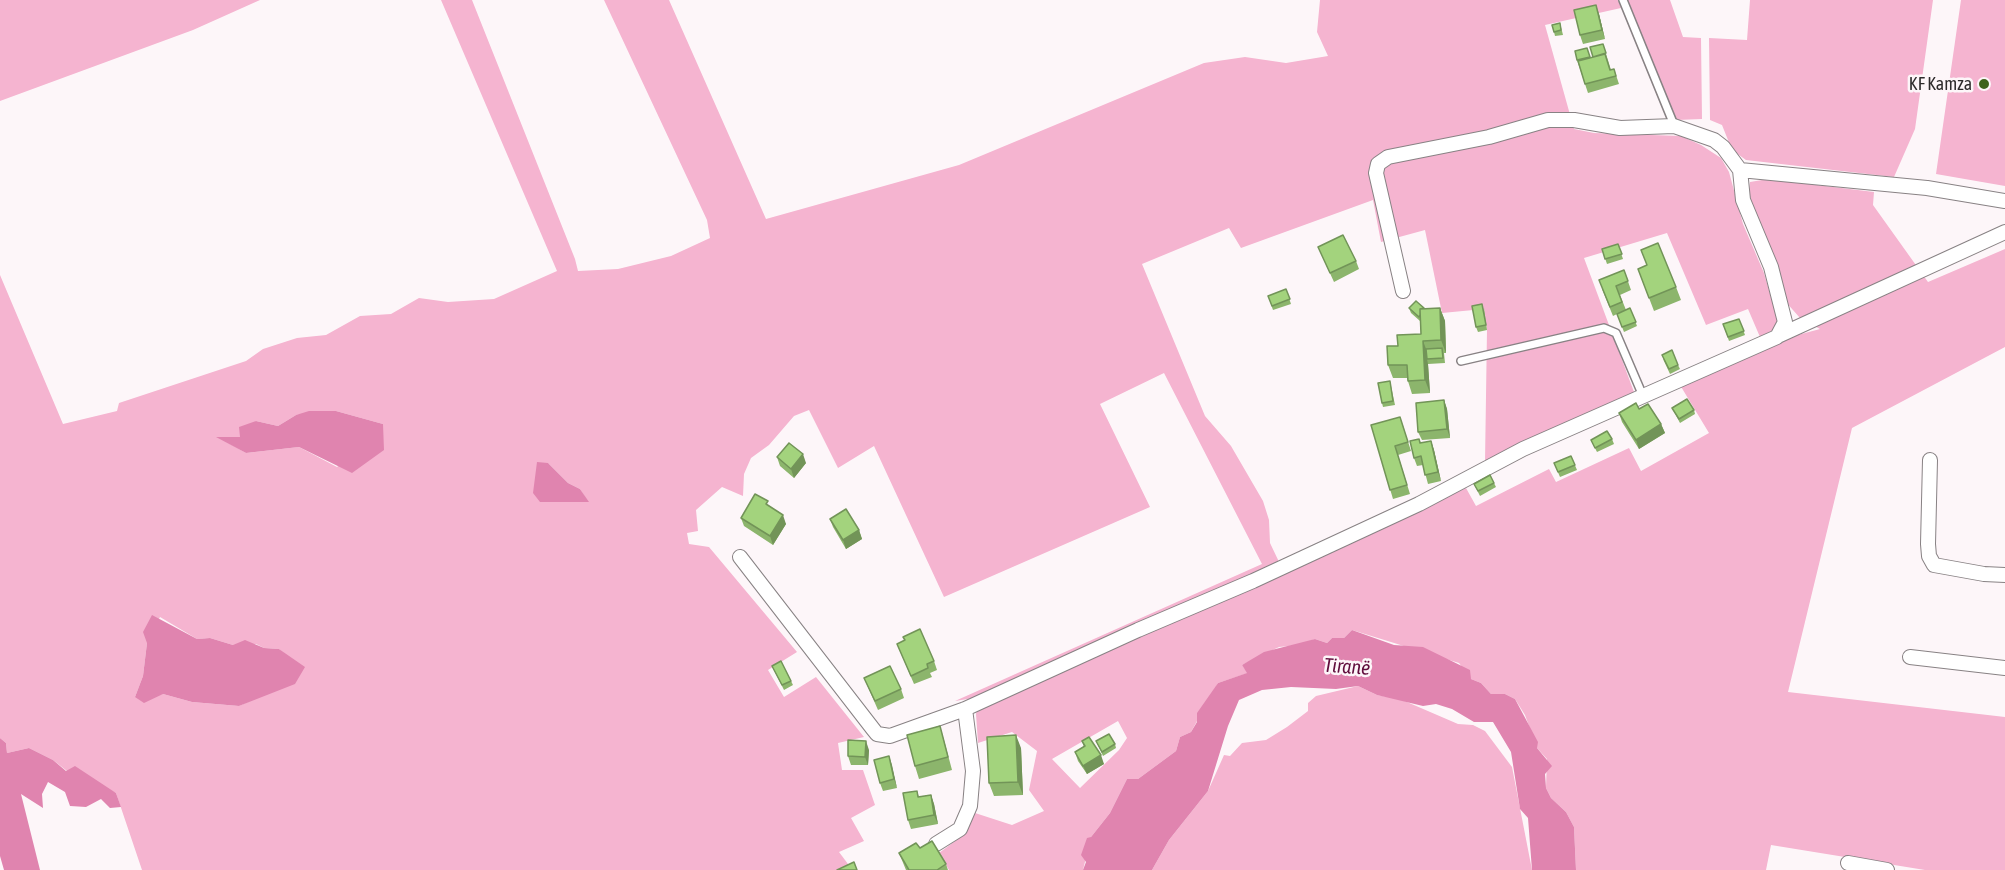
<!DOCTYPE html>
<html>
<head>
<meta charset="utf-8">
<style>
  body { margin:0 }
  canvas { display:block; background:#fdf6f9 }
</style>
</head>
<body>
<canvas width="2005" height="870"></canvas>
<script>
const c = document.querySelector('canvas').getContext('2d');
c.lineJoin = 'round';
function fillPath(path, color) {
  c.fillStyle = color;
  c.fill(path, 'evenodd');
}
function poly(rows) {
  const path = new Path2D();
  for (const r of rows) {
    path.moveTo(r[0], r[1]);
    for (let i = 2; i < r.length; i += 2) path.lineTo(r[i], r[i + 1]);
  }
  return path;
}
function trace(path, color, width, dash) {
  c.strokeStyle = color;
  c.lineWidth = width;
  c.lineCap = dash ? 'butt' : 'round';
  c.setLineDash(dash || []);
  c.stroke(path);
}
function drawText(font, color, halo, rows, align = 'center') {
  c.font = font + ' "Asap Condensed",sans-serif';
  c.lineWidth = 5;
  c.setLineDash([]);
  c.textBaseline = 'middle';
  c.strokeStyle = halo;
  c.fillStyle = color;
  for (const [text, x, y, turn = 0] of rows) {
    c.save();
    c.translate(x, y);
    c.rotate((+turn || 0) * Math.PI / 180);
    c.textAlign = isNaN(turn) ? turn : align;
    if (halo) c.strokeText(text, 0, 0);
    c.fillText(text, 0, 0);
    c.restore();
  }
}
fillPath(poly([
  [0,0,260,0,193,30,0,101],
  [441,0,472,0,575,259,578,271,618,269,671,256,710,238,707,220,604,0,669,0,766,219,959,165,1204,63,1245,57,1286,63,1328,56,1317,32,1320,0,1618,0,1621,8,1545,25,1574,129,1594,133,1681,136,1701,145,1721,158,1729,172,1743,224,1764,273,1777,318,1777,328,1760,337,1748,309,1706,325,1667,233,1584,258,1634,392,1485,462,1487,330,1484,309,1442,313,1425,230,1381,242,1373,200,1241,248,1229,228,1142,264,1205,416,1231,446,1263,501,1269,520,1270,543,1280,564,974,698,955,701,1262,564,1164,373,1100,404,1150,507,944,597,874,446,838,468,809,410,794,416,769,445,751,458,744,474,743,496,722,487,696,510,698,531,687,533,689,544,709,547,797,652,768,670,784,697,816,677,864,737,838,743,842,770,863,770,875,805,851,818,864,841,839,852,851,868,847,870,142,870,116,793,67,771,53,760,29,748,7,753,6,743,0,738,0,275,63,424,117,411,119,403,246,361,263,349,297,338,326,335,360,316,391,314,419,298,448,302,494,299,557,271],
  [336,411,383,424,337,467,299,447,246,453,218,437,240,437,256,421,278,426,296,415],
  [548,463,568,483,580,489,588,502,566,502],
  [160,617,197,639,210,638,233,645,256,644,264,648,279,649,293,661,265,694,239,706,192,702,163,694,135,697,143,676,147,643],
  [1627,0,1670,0,1683,37,1701,38,1702,119,1676,120],
  [1750,0,1933,0,1915,129,1894,177,1746,160,1732,150,1722,125,1710,120,1709,38,1747,40],
  [1961,0,2005,0,2005,186,1936,174],
  [1768,179,1874,192,1873,205,1928,282,2005,249,2005,347,1852,428,1788,692,2005,717,2005,870,1925,870,1771,845,1766,870,1576,870,1574,827,1566,812,1551,798,1546,788,1547,759,1537,748,1525,715,1515,699,1505,694,1491,694,1481,683,1471,679,1459,663,1352,630,1344,638,1332,638,1327,643,1315,639,1299,645,1279,647,1242,665,1248,673,1218,683,1191,732,1180,737,1176,751,1138,779,1127,779,1110,813,1091,837,1083,870,949,870,939,853,962,836,975,813,1012,825,1044,811,1029,790,1037,751,1012,732,978,743,976,714,978,706,1138,635,1178,621,1255,587,1466,488,1476,506,1549,469,1556,482,1629,448,1641,471,1709,433,1680,385,1794,336,1820,329,1800,318,1785,301,1755,215,1749,193,1750,182],
  [1118,721,1127,738,1119,750,1080,788,1052,759],
  [1358,686,1377,695,1400,699,1458,724,1473,725,1485,731,1512,767,1532,870,1152,870,1169,840,1208,791,1224,755,1230,756,1242,743,1266,740,1287,727,1308,711,1308,703,1316,696]
]), '#f5b4d0');
fillPath(poly([
  [309,411,336,411,383,424,384,450,352,473,299,447,246,453,216,437,240,437,239,427,256,421,278,426,296,415],
  [537,462,548,463,568,483,580,489,589,502,540,502,533,493],
  [152,615,197,639,210,638,233,645,245,640,264,648,279,649,305,667,295,684,239,706,192,702,163,694,144,703,135,697,143,676,147,643,143,632],
  [1352,630,1394,645,1423,647,1470,670,1471,679,1481,683,1491,694,1505,694,1515,699,1538,742,1537,748,1552,766,1545,774,1546,788,1551,798,1566,812,1574,827,1576,870,1532,870,1528,818,1520,809,1511,752,1493,722,1474,722,1452,709,1436,704,1423,706,1377,695,1358,686,1336,689,1291,687,1262,690,1239,700,1228,726,1208,791,1169,840,1152,870,1083,870,1086,862,1081,855,1087,838,1091,837,1110,813,1127,779,1138,779,1176,751,1180,737,1191,732,1197,722,1197,713,1218,683,1247,673,1242,665,1264,652,1315,639,1327,643,1332,638,1344,638],
  [0,738,6,743,7,753,29,748,53,760,66,771,75,766,116,793,121,807,110,808,101,799,86,807,70,806,65,792,48,782,42,794,43,808,21,794,40,870,4,870,0,856]
]), '#e084af');
const service = poly([
  [1623,0,1674,125],
  [1461,361,1604,328,1616,333,1643,396]
]);
const minor = poly([
  [1740,170,1927,188,2005,201],
  [1778,336,2005,232],
  [1930,460,1928,544,1929,556,1934,565,1984,574,2005,575],
  [740,557,873,729,877,734,890,736,965,709,1138,630,1253,581,1419,504,1523,449,1777,337,1785,322,1771,267,1743,200,1740,170,1723,147,1714,140,1674,126,1620,128,1574,120,1548,120,1489,137,1388,157,1378,164,1376,173,1403,291],
  [1910,657,2005,668],
  [936,844,960,829,970,806,973,771,965,709],
  [1848,863,1887,870]
]);
trace(service, '#888284', 10);
trace(minor, '#888284', 16);
trace(service, '#fff', 7);
trace(minor, '#fff', 14);
fillPath(poly([
  [1599,14,1605,39,1583,44,1580,35],
  [1561,27,1563,35,1555,36,1554,32],
  [1603,44,1611,70,1614,69,1619,84,1588,93,1577,60,1593,57],
  [1618,244,1623,259,1607,264,1602,249],
  [1318,247,1356,261,1359,269,1334,282],
  [1641,250,1676,287,1681,300,1654,311,1638,269,1647,265],
  [1624,270,1631,290,1620,295,1626,310,1630,308,1637,326,1624,332,1617,314,1613,316,1602,289],
  [1286,289,1291,304,1273,310,1268,296],
  [1409,308,1440,308,1445,321,1446,353,1444,353,1445,363,1428,364,1430,393,1412,394,1407,378,1393,378,1388,365,1398,346,1421,334,1420,321,1411,313],
  [1484,308,1487,330,1478,332,1476,327],
  [1739,319,1745,335,1729,341,1723,324],
  [1663,359,1678,365,1680,369,1670,374],
  [1391,386,1395,405,1383,407,1382,403],
  [1444,400,1447,409,1450,438,1422,440,1418,432],
  [1672,408,1694,410,1695,414,1680,423],
  [1619,413,1661,424,1665,433,1639,449,1622,422],
  [1371,425,1403,426,1411,451,1398,455,1410,494,1393,499],
  [1419,439,1421,443,1431,441,1434,450,1441,481,1428,484,1423,465,1417,466,1414,458],
  [1612,439,1614,444,1597,452,1591,440],
  [1571,456,1577,470,1560,477,1554,463],
  [777,457,806,463,794,478,780,466],
  [1494,483,1496,487,1480,496,1474,484],
  [769,506,786,524,773,545,744,526,741,518],
  [830,519,859,530,862,539,846,549,833,527],
  [897,644,934,661,937,670,930,673,932,677,914,684],
  [772,666,791,681,793,685,784,690],
  [864,678,901,689,904,698,878,710],
  [940,726,944,740,952,770,919,779,915,766],
  [1082,741,1104,764,1087,774,1078,761,1075,752,1084,747],
  [1096,741,1115,744,1116,748,1103,756],
  [1021,748,1023,795,994,796,989,783],
  [869,750,868,765,851,765,848,756],
  [889,756,897,788,883,791,880,783],
  [917,791,919,797,931,795,934,804,938,824,911,829,908,820],
  [920,848,946,864,948,870,906,870,899,853]
]), '#8cb56c');
fillPath(poly([
  [1596,5,1599,14,1605,39,1602,30],
  [1440,308,1445,321,1446,353,1441,340],
  [1423,341,1428,354,1427,359,1428,364,1430,393,1425,380],
  [1444,400,1447,409,1450,438,1447,429],
  [1661,424,1665,433,1639,449,1636,440],
  [1431,441,1434,450,1441,481,1438,472],
  [803,454,806,463,794,478,791,469],
  [783,515,786,524,773,545,770,536],
  [859,530,862,539,846,549,843,540],
  [1016,735,1021,748,1023,795,1018,782],
  [866,741,869,750,868,765,865,757],
  [1101,755,1104,764,1087,774,1083,766],
  [889,756,892,765,897,788,894,779],
  [931,795,934,804,938,824,934,815]
]), '#729458');
const building = poly([
  [1596,5,1602,30,1580,35,1574,10,1596,5],
  [1560,23,1561,30,1554,32,1552,25,1560,23],
  [1603,44,1606,53,1593,57,1590,47,1603,44],
  [1587,48,1590,57,1577,60,1575,51,1587,48],
  [1605,54,1610,70,1614,69,1616,76,1585,84,1578,61,1605,54],
  [1343,235,1356,261,1330,273,1318,247,1343,235],
  [1658,243,1676,287,1649,298,1638,269,1647,265,1641,250,1658,243],
  [1618,244,1622,254,1605,259,1602,249,1618,244],
  [1624,270,1628,281,1616,286,1622,302,1610,307,1599,280,1624,270],
  [1286,289,1290,299,1272,306,1268,296,1286,289],
  [1416,301,1424,308,1420,309,1420,315,1419,317,1409,308,1416,301],
  [1482,304,1486,325,1476,327,1472,306,1482,304],
  [1440,308,1441,340,1423,341,1425,380,1408,381,1407,365,1388,365,1387,346,1398,346,1397,335,1421,334,1420,309,1440,308],
  [1630,308,1636,322,1622,327,1617,314,1630,308],
  [1739,319,1744,331,1728,337,1723,324,1739,319],
  [1442,348,1443,358,1427,359,1426,349,1442,348],
  [1672,350,1678,365,1669,369,1662,355,1672,350],
  [1390,381,1393,401,1382,403,1378,383,1390,381],
  [1687,399,1694,410,1679,419,1672,408,1687,399],
  [1444,400,1447,429,1418,432,1416,403,1444,400],
  [1636,403,1639,409,1648,404,1661,424,1636,440,1619,413,1636,403],
  [1400,417,1408,442,1395,446,1407,485,1390,490,1371,425,1400,417],
  [1607,431,1612,439,1595,448,1591,440,1607,431],
  [1419,439,1420,443,1431,441,1438,472,1425,475,1421,456,1414,458,1410,441,1419,439],
  [789,443,803,454,791,469,777,457,789,443],
  [1571,456,1575,465,1558,472,1554,463,1571,456],
  [1490,475,1494,483,1478,491,1474,484,1490,475],
  [755,494,768,501,766,504,783,515,770,536,741,518,755,494],
  [846,509,859,530,843,540,830,519,846,509],
  [920,629,934,661,927,664,928,668,911,676,897,644,905,640,903,637,920,629],
  [781,661,791,681,782,685,772,666,781,661],
  [890,666,901,689,875,701,864,678,890,666],
  [940,726,948,757,915,766,907,735,940,726],
  [1109,734,1115,744,1102,752,1096,741,1109,734],
  [1016,735,1018,782,989,783,987,737,1016,735],
  [1089,737,1101,755,1083,766,1075,752,1085,746,1082,741,1089,737],
  [848,740,866,741,865,757,848,756,848,740],
  [889,756,894,779,880,783,874,760,889,756],
  [917,791,918,797,931,795,934,815,908,820,903,793,917,791],
  [932,841,946,864,937,870,909,870,899,853,916,843,920,848,932,841],
  [854,862,857,870,837,870,854,862]
]);
fillPath(building, '#a3d37d');
trace(building, '#729458', 1.5);
for (const [x, y, r, color] of [
  [1984,84,6,"#3f631b"]
]) {
  const dot = new Path2D();
  dot.arc(x, y, r, 0, 2 * Math.PI);
  c.fillStyle = color;
  c.fill(dot);
  trace(dot, '#fdf6f9', 2);
}
drawText('18px', '#2e2b2c', '#fdf6f9', [
  ["KF Kamza",1972,84]
], 'right');
drawText('italic 20px', '#610d3d', '#fdf6f9', [
  ["Tiranë",1347,667,4]
]);
</script>
</body>
</html>
